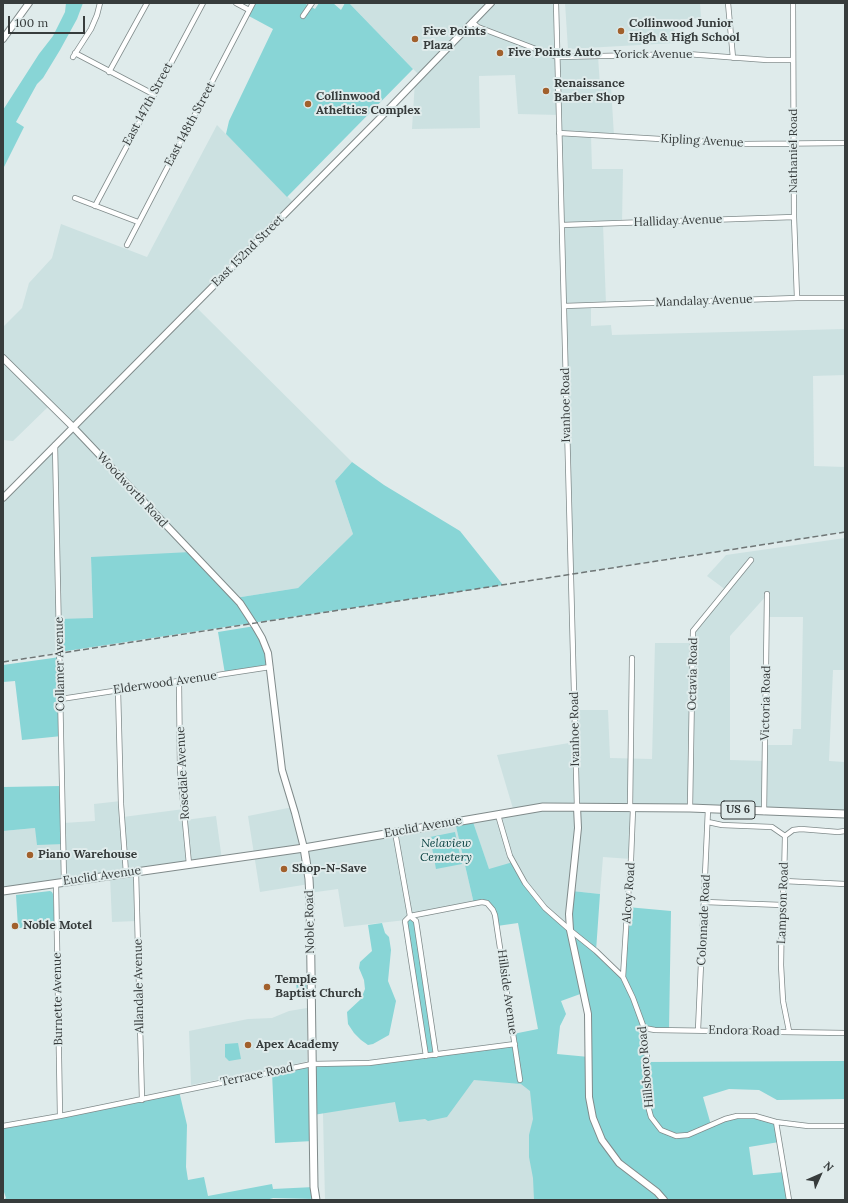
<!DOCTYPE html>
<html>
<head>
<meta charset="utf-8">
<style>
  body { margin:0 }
  #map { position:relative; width:848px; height:1203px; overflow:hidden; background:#dfebeb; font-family:Lora,serif }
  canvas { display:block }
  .frame { position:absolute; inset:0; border:4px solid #373c3c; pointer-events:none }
  .north { position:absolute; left:800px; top:1155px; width:40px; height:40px; -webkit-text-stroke:3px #dfebeb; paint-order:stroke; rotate:45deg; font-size:11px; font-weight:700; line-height:16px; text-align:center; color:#373c3c }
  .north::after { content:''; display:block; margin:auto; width:14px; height:18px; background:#373c3c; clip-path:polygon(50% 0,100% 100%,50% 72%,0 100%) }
  .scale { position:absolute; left:8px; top:16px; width:77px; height:18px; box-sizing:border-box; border:2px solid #373c3c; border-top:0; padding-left:5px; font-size:12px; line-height:14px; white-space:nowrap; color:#373c3c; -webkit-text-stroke:3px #dfebeb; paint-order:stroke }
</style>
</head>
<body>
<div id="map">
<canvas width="848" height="1203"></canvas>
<div class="frame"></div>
<div class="north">N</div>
<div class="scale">100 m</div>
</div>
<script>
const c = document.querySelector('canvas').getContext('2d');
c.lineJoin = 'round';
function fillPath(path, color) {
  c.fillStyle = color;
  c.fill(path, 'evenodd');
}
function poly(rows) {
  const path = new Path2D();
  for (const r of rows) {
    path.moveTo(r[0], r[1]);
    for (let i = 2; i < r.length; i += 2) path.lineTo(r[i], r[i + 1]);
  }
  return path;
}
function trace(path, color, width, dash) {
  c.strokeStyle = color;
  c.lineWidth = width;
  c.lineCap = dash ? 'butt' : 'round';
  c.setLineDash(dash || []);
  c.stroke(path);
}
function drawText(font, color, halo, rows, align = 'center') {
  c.font = font + ' Lora,serif';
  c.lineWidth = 4;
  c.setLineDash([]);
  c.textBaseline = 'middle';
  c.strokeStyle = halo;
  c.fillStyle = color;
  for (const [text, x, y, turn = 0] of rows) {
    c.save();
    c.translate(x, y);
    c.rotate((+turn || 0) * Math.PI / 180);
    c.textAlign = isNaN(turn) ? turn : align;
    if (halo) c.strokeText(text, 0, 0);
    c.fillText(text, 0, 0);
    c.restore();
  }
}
fillPath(poly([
  [349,3,556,3,557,57,598,56,600,86,611,86,614,136,591,135,592,169,623,169,622,223,603,224,606,304,591,305,591,326,611,325,612,335,845,329,845,375,813,376,814,466,845,467,845,532,571,574,559,115,518,114,515,75,479,76,480,128,412,129,415,81,420,76],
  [565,3,700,3,701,18,674,20,675,43,568,49],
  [217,125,295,204,194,305,352,462,335,481,353,534,298,588,235,598,91,557,93,618,60,652,3,662,3,498,73,427,50,405,13,441,3,440,3,327,22,308,29,283,52,258,61,224,147,257],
  [845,538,845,670,833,670,829,761,845,762,845,814,633,809,631,859,603,857,600,894,572,891,570,930,489,870,472,819,514,812,497,755,575,742,574,710,608,710,610,758,652,759,655,643,693,643,693,631,726,590,707,576,726,555],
  [767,595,767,617,803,617,801,729,793,729,792,745,766,745,765,761,730,760,730,636],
  [121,801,123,817,184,809,185,820,216,816,222,860,136,872,137,921,112,922,110,876,3,891,3,831,35,828,63,823,95,821,94,804],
  [293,807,304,848,455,822,474,904,410,916,406,920,344,927,338,889,309,893,309,884,260,892,248,816],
  [307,1008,307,1060,305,1062,191,1085,189,1031,248,1019,272,1018,289,1011],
  [508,1052,556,1084,624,1200,325,1200,322,1072]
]), '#cce1e1');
fillPath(poly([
  [66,3,83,3,77,19,60,50,43,78,37,84,16,122,24,127,3,169,3,110,39,54,53,36,65,12],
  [253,3,304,3,315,9,319,3,333,3,341,10,345,3,349,3,413,69,287,197,226,134,229,121,273,29,247,15],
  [352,462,384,485,460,531,503,585,60,652,59,619,93,618,91,557,191,552,235,598,298,588,353,534,335,481],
  [255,626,270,667,225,674,218,632],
  [60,657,62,736,22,740,15,681,3,682,3,665],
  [62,786,64,844,37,845,35,828,3,831,3,787],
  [472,819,489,869,513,862,525,883,545,908,569,930,572,891,600,894,596,951,623,976,627,907,671,911,669,1030,644,1028,647,1062,845,1061,845,1099,777,1100,759,1090,729,1089,703,1097,711,1125,725,1119,755,1116,776,1122,779,1142,749,1147,753,1175,784,1172,789,1200,534,1200,533,1178,529,1157,529,1135,533,1119,530,1091,521,1084,474,1080,447,1117,428,1121,425,1119,399,1122,395,1102,313,1115,313,1141,275,1143,272,1072,312,1064,369,1063,426,1056,405,921,410,916,416,921,436,1055,514,1044,513,1034,538,1029,518,923,497,926,495,915,487,903,474,904,455,822],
  [583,993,589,1057,557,1054,560,1026,566,1014,561,1001],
  [455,832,462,864,436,869,430,837],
  [50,891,52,892,53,894,55,927,18,928,16,895],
  [382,923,385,933,389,937,391,950,388,981,396,1001,389,1035,373,1044,368,1045,361,1040,354,1033,348,1024,347,1012,361,999,365,989,364,980,359,968,360,962,372,951,368,925],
  [299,978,304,978,306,979,307,994,304,995,300,995,297,992,296,982],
  [238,1043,241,1059,229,1061,225,1057,225,1044],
  [179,1091,187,1125,186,1167,188,1180,204,1177,208,1196,272,1184,273,1189,314,1187,315,1199,273,1198,266,1200,3,1200,6,1198,3,1189,3,1126]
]), '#88d5d6');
const minor = poly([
  [236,3,249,10],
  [556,3,577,807],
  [728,3,733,58],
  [793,3,794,217,797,298],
  [303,16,312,3],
  [472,22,478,27,557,57,687,54,767,60,793,60],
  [75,53,153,94],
  [73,57,91,29,97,15,100,3],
  [109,72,147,3],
  [559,133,745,144,845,143],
  [75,198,138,222],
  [95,206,203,3],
  [562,225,794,217],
  [127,245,253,3],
  [564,306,797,298,845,298],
  [55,445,64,882],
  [179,681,180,770,189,864],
  [118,690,121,804,126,873],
  [61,699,270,667],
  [690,808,693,631,751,560],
  [630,809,632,658],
  [764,812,767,594],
  [498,815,510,856,525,883,545,908,570,930,596,951,623,977,633,998,644,1028,647,1058,648,1106,651,1117,661,1130,676,1136,688,1135,725,1119,737,1116,755,1116,776,1122,808,1126,845,1126],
  [708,822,722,825,772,827,785,836],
  [395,832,410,916,482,902,487,903,493,910,495,915,520,1080],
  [136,872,142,1100],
  [784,881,845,884],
  [56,883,60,1116],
  [705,902,782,905],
  [623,977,628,897,631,859,633,809],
  [644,1028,655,1030,845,1033],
  [698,1030,708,809],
  [789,1031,783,1001,781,965,782,905,784,881,785,836,793,830,801,829,838,832,845,831],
  [426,1056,405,921,410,916,416,921,436,1055],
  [776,1122,789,1200],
  [3,1126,60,1116,312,1064,369,1063,515,1044]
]);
const tertiary = poly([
  [3,39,29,3],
  [3,358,73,427,240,603,255,626,262,638,268,653,282,770,295,813,304,848],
  [3,498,381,117,491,3],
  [577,807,578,828,569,914,570,930,588,1014,589,1097,593,1118,602,1140,619,1163,657,1192,664,1200]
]);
const secondary = poly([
  [304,848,309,879,310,898,313,1120,314,1187,316,1200]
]);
const primary = poly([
  [3,891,304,848,543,807,690,808,845,814]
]);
trace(minor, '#808b8b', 6);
trace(tertiary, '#808b8b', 8);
trace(secondary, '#808b8b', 9);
trace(primary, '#808b8b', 9);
trace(minor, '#fff', 4.5);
trace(tertiary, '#fff', 6);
trace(secondary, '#fff', 7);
trace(primary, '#fff', 7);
trace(poly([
  [3,662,845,532]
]), '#6f7676', 1.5, [6, 3]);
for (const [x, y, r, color] of [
  [621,31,4,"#a1602c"],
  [415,39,4,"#a1602c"],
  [500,53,4,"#a1602c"],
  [546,91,4,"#a1602c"],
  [308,104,4,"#a1602c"],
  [30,855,4,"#a1602c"],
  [284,869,4,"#a1602c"],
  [15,926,4,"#a1602c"],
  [267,987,4,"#a1602c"],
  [248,1045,4,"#a1602c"]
]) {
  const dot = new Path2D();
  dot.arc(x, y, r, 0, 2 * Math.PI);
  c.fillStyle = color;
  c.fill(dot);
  trace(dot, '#dfebeb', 1.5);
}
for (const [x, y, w] of [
  [738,810,34]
]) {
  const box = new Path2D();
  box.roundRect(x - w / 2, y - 9, w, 18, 3);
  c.fillStyle = '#dfebeb';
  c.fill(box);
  trace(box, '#373c3c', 1);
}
drawText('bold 11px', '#373c3c', null, [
  ["US 6",738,810]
]);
drawText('bold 12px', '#373c3c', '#dfebeb', [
  ["Collinwood Junior",629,24],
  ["High & High School",629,38],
  ["Five Points",423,32],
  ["Plaza",423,46],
  ["Five Points Auto",508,53],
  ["Renaissance",554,84],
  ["Barber Shop",554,98],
  ["Collinwood",316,97],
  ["Atheltics Complex",316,111],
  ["Piano Warehouse",38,855],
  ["Shop-N-Save",292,869],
  ["Noble Motel",23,926],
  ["Temple",275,980],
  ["Baptist Church",275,994],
  ["Apex Academy",256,1045]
], 'left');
drawText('12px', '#373c3c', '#dfebeb', [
  ["Yorick Avenue",653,55],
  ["East 147th Street",148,104,-62],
  ["East 148th Street",190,124,-62],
  ["Kipling Avenue",702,141,3],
  ["Nathaniel Road",794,151,-90],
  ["Halliday Avenue",678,221,-2],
  ["East 152nd Street",248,251,-45],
  ["Mandalay Avenue",704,301,-2],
  ["Ivanhoe Road",566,405,-91],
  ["Woodworth Road",132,490,47],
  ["Collamer Avenue",60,664,-91],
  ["Octavia Road",693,674,-89],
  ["Elderwood Avenue",165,683,-8],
  ["Victoria Road",766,703,-89],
  ["Ivanhoe Road",575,729,-91],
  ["Rosedale Avenue",183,773,-93],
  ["Euclid Avenue",423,827,-10],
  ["Euclid Avenue",102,876,-8],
  ["Alcoy Road",629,893,-86],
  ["Lampson Road",783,903,-88],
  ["Colonnade Road",704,920,-87],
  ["Noble Road",310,922,-91],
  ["Allandale Avenue",139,986,-91],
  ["Hillside Avenue",507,992,82],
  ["Burnette Avenue",58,999,-91],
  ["Endora Road",744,1031,1],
  ["Hillsboro Road",646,1067,-95],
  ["Terrace Road",257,1075,-12]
]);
drawText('italic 12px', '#033c3c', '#dfebeb', [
  ["Nelaview",446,844],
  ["Cemetery",446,858]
]);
</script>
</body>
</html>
